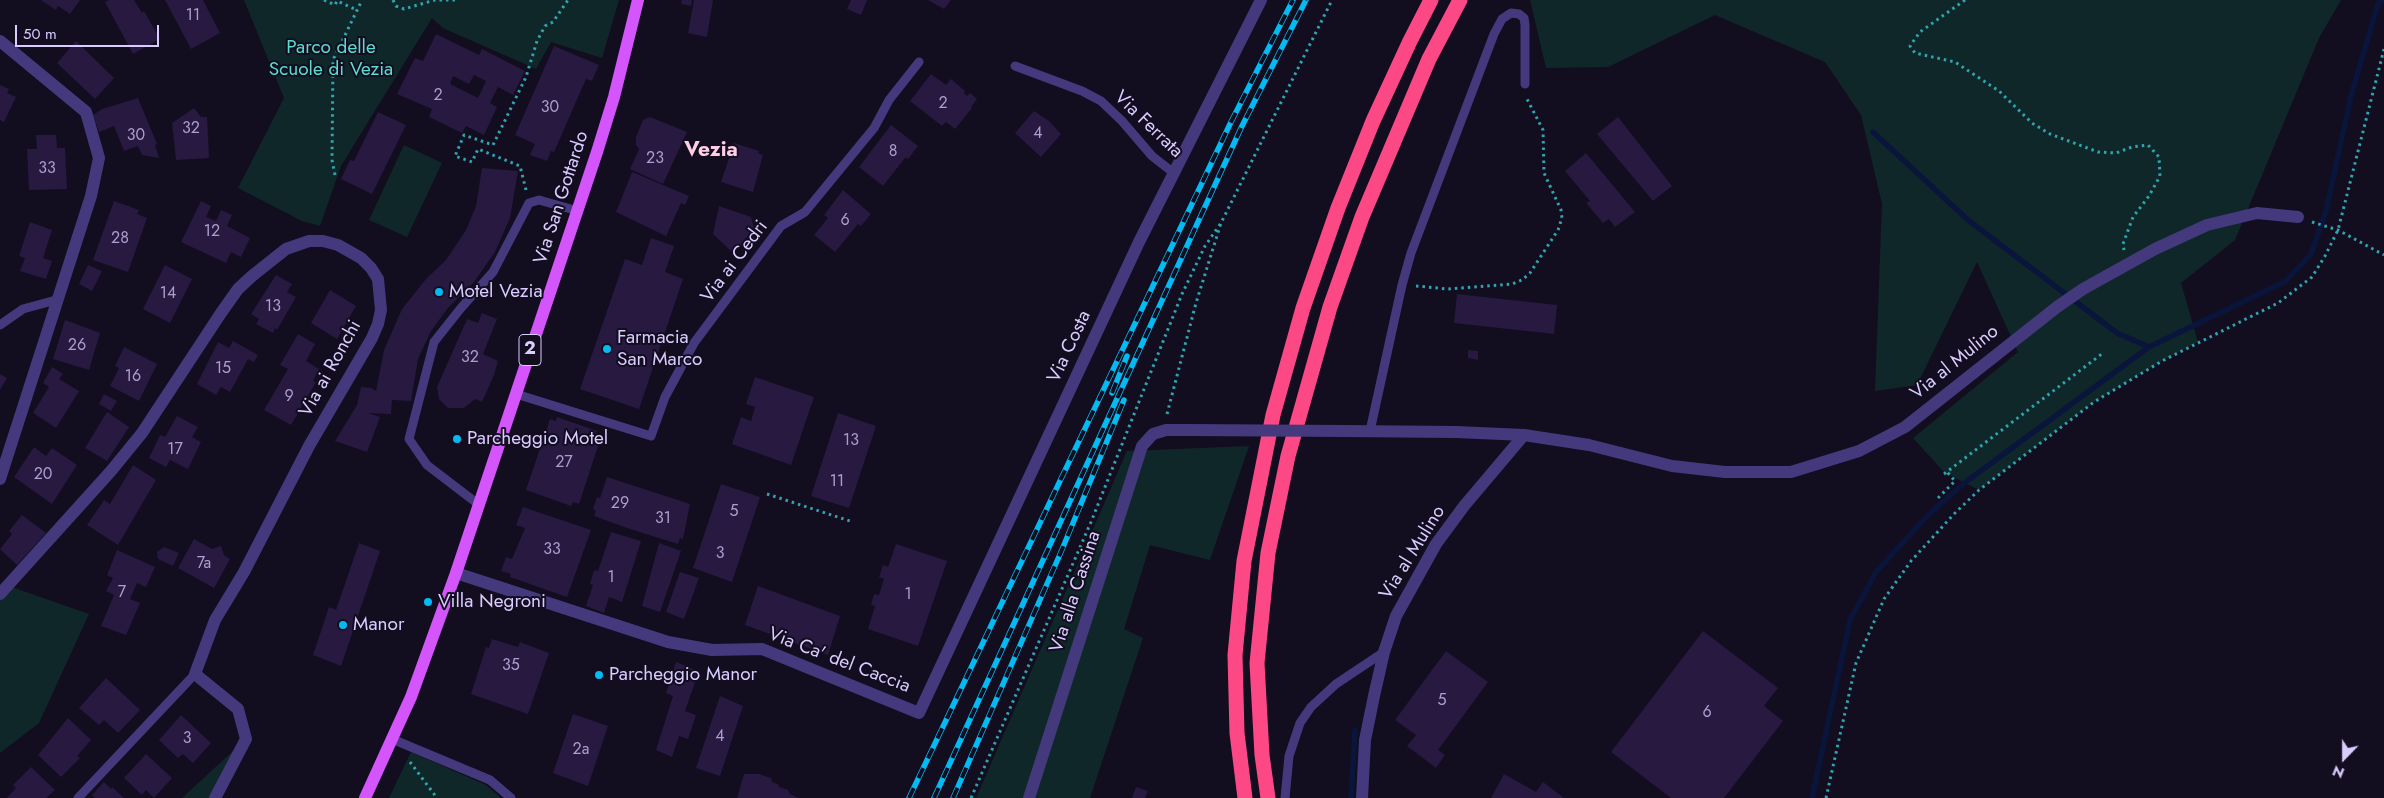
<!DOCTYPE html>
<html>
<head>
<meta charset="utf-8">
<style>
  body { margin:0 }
  #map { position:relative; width:2384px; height:798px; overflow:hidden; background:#130d20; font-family:Jost,sans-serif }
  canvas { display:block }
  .north { position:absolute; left:2319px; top:733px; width:50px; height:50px; -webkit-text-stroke:4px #130d20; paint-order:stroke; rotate:202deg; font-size:14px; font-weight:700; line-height:20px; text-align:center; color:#d9ccfe }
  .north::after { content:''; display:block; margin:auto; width:18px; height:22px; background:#d9ccfe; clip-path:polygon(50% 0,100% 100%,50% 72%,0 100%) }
  .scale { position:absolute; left:15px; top:25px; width:144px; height:22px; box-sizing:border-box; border:2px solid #d9ccfe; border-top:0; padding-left:6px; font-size:15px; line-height:18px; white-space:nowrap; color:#d9ccfe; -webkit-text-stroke:4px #130d20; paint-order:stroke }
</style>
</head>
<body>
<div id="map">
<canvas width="2384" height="798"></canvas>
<div class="north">N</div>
<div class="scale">50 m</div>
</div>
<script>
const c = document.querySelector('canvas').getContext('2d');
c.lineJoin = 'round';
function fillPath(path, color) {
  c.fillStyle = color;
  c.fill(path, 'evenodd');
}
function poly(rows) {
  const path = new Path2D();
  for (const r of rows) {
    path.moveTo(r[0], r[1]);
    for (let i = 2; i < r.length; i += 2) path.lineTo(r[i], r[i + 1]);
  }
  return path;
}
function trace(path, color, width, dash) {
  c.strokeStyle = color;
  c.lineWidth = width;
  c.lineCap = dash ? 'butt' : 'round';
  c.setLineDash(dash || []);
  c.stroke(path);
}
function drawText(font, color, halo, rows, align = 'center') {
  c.font = font + ' Jost,sans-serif';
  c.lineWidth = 4;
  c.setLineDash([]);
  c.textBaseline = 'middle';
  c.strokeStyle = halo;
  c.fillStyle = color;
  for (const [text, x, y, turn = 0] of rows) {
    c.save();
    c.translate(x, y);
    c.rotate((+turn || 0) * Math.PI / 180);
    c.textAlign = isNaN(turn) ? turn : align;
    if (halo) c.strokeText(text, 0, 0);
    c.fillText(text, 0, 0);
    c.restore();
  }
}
fillPath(poly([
  [244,0,619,0,602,58,551,42,536,69,443,28,432,18,341,166,320,226,302,221,238,188,284,98],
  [1530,0,2341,0,2319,38,2235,240,2181,283,2198,342,2162,361,2094,402,1979,490,1944,472,1913,438,2018,352,1977,262,1917,385,1875,391,1882,204,1861,115,1825,62,1715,15,1608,67,1546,68],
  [404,145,442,163,407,237,369,220],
  [1249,446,1210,560,1150,545,1124,629,1143,638,1090,798,976,798,1127,451],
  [9,586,89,614,39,723,0,753,0,587],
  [246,739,215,798,182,798],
  [411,752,486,785,501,798,389,798]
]), '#10272a');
trace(poly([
  [1873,132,1968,220,2117,333,2149,347],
  [1351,798,1355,730],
  [1812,798,1850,620,1876,572,1927,516,1963,484,2149,347,2286,281,2311,254,2326,211,2351,96,2378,4,2382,0]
]), '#0a153c', 5.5);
fillPath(poly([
  [41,0,80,0,70,14,58,6,56,10],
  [109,0,134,0,142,13,144,11,160,39,133,54,105,2],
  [165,0,203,0,220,33,191,49],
  [682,0,692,0,691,6,681,4],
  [694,0,713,0,707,37,688,33],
  [851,0,867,0,861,15,847,9],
  [928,0,951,0,944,9],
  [436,34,479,55,482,49,525,71,513,95,498,87,490,103,497,107,484,135,466,126,462,133,429,117,432,109,397,94,415,58,423,61],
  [474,75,486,81,478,98,450,84,453,76,469,84],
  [76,41,114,78,95,99,57,63],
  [554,46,599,65,592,81,586,79,554,152,551,151,547,161,530,155,535,144,515,135],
  [931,74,946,85,951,79,965,91,964,93,967,96,970,93,977,99,971,107,972,108,955,129,946,122,942,126,910,101],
  [0,85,9,89,7,93,16,97,4,122,0,120],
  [138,98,157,144,155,145,159,158,142,155,138,146,124,151,114,126,99,132,93,115,102,109],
  [194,108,201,117,207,117,209,158,176,160,172,123],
  [1034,111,1049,121,1061,134,1041,157,1015,133],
  [378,112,406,125,372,194,341,179,350,160,354,161],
  [650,117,687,132,663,184,630,169,639,149,636,145,636,137,643,120],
  [1618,117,1672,186,1653,201,1597,134],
  [891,125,918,146,908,159,905,158,883,186,859,167],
  [36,135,56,135,57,148,65,148,67,189,29,190,27,149,37,149],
  [734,143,759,151,758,153,763,155,753,192,721,182],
  [1586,153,1635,212,1615,227,1609,219,1603,223,1586,203,1590,201,1565,171],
  [482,168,518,171,510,218,495,252,474,282,448,308,431,331,418,359,411,401,392,400,391,414,368,413,380,417,367,452,335,441,357,405,361,387,371,388,376,391,384,350,402,309,426,279,446,260,466,230,476,206],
  [632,172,689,196,685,205,681,203,666,236,616,212],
  [843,190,871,214,861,226,858,224,835,252,814,235,828,218,824,215],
  [114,201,139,210,137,214,147,218,128,272,93,260],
  [201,201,211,206,206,217,216,221,221,210,232,215,227,226,250,238,241,257,231,252,226,263,181,242],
  [719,206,751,217,754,228,734,254,713,234],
  [30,222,52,230,43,258,52,261,46,279,20,271,25,258,19,256],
  [651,238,674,246,665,272,683,279,639,409,580,389,625,259,642,265],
  [88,265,102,271,92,291,79,284],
  [165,265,192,279,170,323,143,309],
  [276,275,292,284,287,292,296,297,277,330,275,328,273,333,256,324,259,319,251,314],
  [330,290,356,306,337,339,311,323],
  [1457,294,1557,305,1554,334,1454,323],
  [482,313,497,319,483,354,498,361,494,375,482,402,475,399,464,408,448,408,439,399,437,387,467,319,478,323],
  [65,320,100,333,89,370,53,359],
  [298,334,315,344,306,361,319,369,313,381,316,382,291,425,264,410,288,369,280,365],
  [233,341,258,355,254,362,248,359,230,392,221,387,216,395,197,384,218,342,229,348],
  [124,347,157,364,139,401,110,386,119,368,115,366],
  [1468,350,1478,351,1478,360,1468,358],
  [52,367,63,374,59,379,79,391,56,428,33,413,49,387,43,383],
  [0,374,7,378,0,390],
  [755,377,814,397,791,465,732,444,741,417,751,421,755,407,746,404],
  [104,394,117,401,111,411,99,404],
  [107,412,129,427,107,461,85,448],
  [838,413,876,426,849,508,811,496],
  [177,416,198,427,192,437,201,442,188,469,170,460,166,467,149,458,160,435,165,437],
  [557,417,597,431,595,435,601,437,579,504,573,502,571,506,526,490,550,419,556,421],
  [34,447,46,456,52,448,77,465,52,504,14,477],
  [133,465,156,480,118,545,87,525,104,500,110,504],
  [607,477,690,504,683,539,680,538,678,544,627,528,594,516,596,511,593,509,597,497,600,498],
  [721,484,760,497,732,582,693,568],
  [523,507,591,530,567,597,510,577,511,574,501,571,506,557,512,559,525,528,516,525],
  [22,515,46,533,17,565,0,549,12,534,9,531],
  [611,532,641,541,622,602,609,597,604,613,586,606,593,585,590,584,594,570,598,571],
  [194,539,212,549,221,546,224,555,230,559,214,588,178,568],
  [359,543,380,551,341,666,313,655,329,607,336,610],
  [659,543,681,551,660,612,642,606],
  [896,544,947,561,918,646,868,629,875,606,871,605,874,594,879,595,884,579,879,577,883,565,888,567],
  [164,547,179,553,173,566,158,559,157,552],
  [117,550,155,567,146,587,137,583,130,599,140,603,126,635,101,626,114,595,106,591,113,578,107,575],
  [680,572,699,578,684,619,666,612],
  [758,586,840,616,828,655,745,625],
  [1703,631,1778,688,1764,706,1783,721,1724,798,1671,798,1611,752],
  [492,639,518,647,520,642,549,653,528,714,471,694,486,647,489,648],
  [1446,651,1488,682,1438,750,1445,755,1436,768,1407,746,1416,735,1395,720],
  [676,662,699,671,685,711,696,715,688,739,679,736,672,757,656,750,673,696,666,693],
  [106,678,140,710,118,733,104,720,99,725,79,708],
  [720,696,743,706,720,776,696,768],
  [573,714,608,726,588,786,553,773],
  [181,715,211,743,193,763,183,754,178,758,159,740],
  [68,718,91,740,77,756,80,758,61,777,38,755],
  [146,754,172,778,154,798,146,790,142,795,124,778],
  [31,767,55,790,46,798,7,798,16,788,13,785],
  [744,774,759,774,771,778,772,782,778,784,779,787,788,790,790,794,799,798,737,798],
  [1504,774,1536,792,1543,782,1564,798,1491,798],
  [104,782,111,789,112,787,124,798,95,798,92,795],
  [1136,787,1148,791,1145,798,1132,798]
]), '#271940');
trace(poly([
  [324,0,335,5,337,1,357,10],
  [393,0,396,6,404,9,435,0,456,0],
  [1965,0,1920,32,1910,46,1915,53,1955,62,1999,91,2032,123,2050,134,2098,152,2116,153,2132,147,2148,145,2159,157,2160,176,2149,196,2133,217,2123,244,2124,250],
  [335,175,332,160,333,60,362,0],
  [526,190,520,166,478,149,472,162,455,156,464,135,493,145,526,77,537,41,545,26,553,22,568,0],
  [2312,222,2338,230,2384,255],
  [1416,286,1448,289,1512,284,1522,280,1530,273,1558,230,1562,218,1561,210,1544,173,1543,130,1526,97],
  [1167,414,1196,303,1221,223,1332,0],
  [1944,474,2103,353],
  [767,494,853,522],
  [1938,498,1955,481,1947,472],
  [410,762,437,798],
  [971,798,1091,522,1182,294,1205,246,1221,223],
  [1826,798,1856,663,1884,599,1911,561,1954,514,1979,490,2094,402,2162,361,2278,303,2312,277,2325,256,2338,230,2384,49]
]), '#2fa5af', 3, [2.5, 4]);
trace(poly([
  [1015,66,1082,91,1101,101,1122,121,1152,156,1175,174],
  [0,325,23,309,56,300],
  [516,394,651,436,665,397,694,343,781,226,805,212,874,128,889,100,919,62],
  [1370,431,1402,285,1411,253,1494,34,1502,19,1511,13,1519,14,1524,18,1525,25,1525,84],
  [478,504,427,465,409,439,434,342,461,308,493,272,529,203,539,200,578,211],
  [392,739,490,780,511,798],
  [78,798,195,674],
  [1285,798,1289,756,1300,723,1311,707,1336,684,1384,652]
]), '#45397e', 9);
trace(poly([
  [0,41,86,112,99,158,91,196,0,479],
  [1344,431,1456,432,1524,435,1589,445,1672,466,1725,472,1791,472,1859,451,1905,427,2057,307,2083,289,2155,249,2207,225,2257,213,2298,217],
  [456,573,668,642,712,650,762,649,919,713,1139,242,1261,0],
  [0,594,111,471,142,433,221,313,238,289,252,276,286,249,309,241,323,241,338,245,361,258,371,268,378,279,381,310,378,324,372,338,309,446,244,572,215,620,195,674,238,709,246,739,215,798],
  [1029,798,1142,446,1153,434,1166,430,1188,430],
  [1362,798,1365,740,1374,696,1384,652,1396,616,1436,544,1464,506,1524,435]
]), '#45397e', 12);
trace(poly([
  [365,798,411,697,456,573,597,152,614,97,638,0]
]), '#d555fc', 12);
trace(poly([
  [1245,798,1237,733,1235,655,1244,561,1273,415,1303,308,1338,208,1373,121,1410,41,1431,0],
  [1268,798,1262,755,1257,663,1268,553,1288,456,1330,307,1362,217,1429,59,1460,0]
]), '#fc4986', 15);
const rail = poly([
  [1112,393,1127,356],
  [909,798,1231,122,1293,0],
  [934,798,1242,126,1306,0],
  [953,798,1061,552,1124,400]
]);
trace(rail, '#04baf3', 5.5);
trace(rail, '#130d20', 4, [11]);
trace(poly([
  [1188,430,1344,431]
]), '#45397e', 12);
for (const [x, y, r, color] of [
  [439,292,5,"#04baf3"],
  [607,349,5,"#04baf3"],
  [457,439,5,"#04baf3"],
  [428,602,5,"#04baf3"],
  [343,625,5,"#04baf3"],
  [599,675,5,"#04baf3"]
]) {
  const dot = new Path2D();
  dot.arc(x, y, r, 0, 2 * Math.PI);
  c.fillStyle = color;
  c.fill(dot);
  trace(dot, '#130d20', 2);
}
drawText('16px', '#ac9fce', null, [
  ["11",193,16],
  ["2",438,96],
  ["2",943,104],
  ["30",550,108],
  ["32",191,129],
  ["4",1038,134],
  ["30",136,136],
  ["8",893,152],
  ["23",655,159],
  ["33",47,169],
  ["6",845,221],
  ["12",212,232],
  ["28",120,239],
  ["14",168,294],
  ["13",273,307],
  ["26",77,346],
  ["32",470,358],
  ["15",223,369],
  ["16",133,377],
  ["9",289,397],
  ["13",851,441],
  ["17",175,450],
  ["27",564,463],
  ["20",43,475],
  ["11",837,482],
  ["29",620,504],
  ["5",734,512],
  ["31",663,519],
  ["33",552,550],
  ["3",720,554],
  ["7a",204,564],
  ["1",611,578],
  ["7",122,593],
  ["1",908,595],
  ["35",511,666],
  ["5",1442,701],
  ["6",1707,713],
  ["4",720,737],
  ["3",187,739],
  ["2a",581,750]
]);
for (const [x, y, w] of [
  [530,350,22]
]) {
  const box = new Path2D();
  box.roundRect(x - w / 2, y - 15.5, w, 31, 4);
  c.fillStyle = '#130d20';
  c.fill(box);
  trace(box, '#d9ccfe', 1);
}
drawText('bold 18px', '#d9ccfe', null, [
  ["2",530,350]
]);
drawText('19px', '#5addce', '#130d20', [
  ["Parco delle",331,48],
  ["Scuole di Vezia",331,70]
]);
drawText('19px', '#d9ccfe', '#130d20', [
  ["Via Ferrata",1148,125,44],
  ["Via San Gottardo",562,198,-72],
  ["Via ai Cedri",735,262,-53],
  ["Via Costa",1070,347,-65],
  ["Via al Mulino",1955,363,-39],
  ["Via ai Ronchi",331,369,-61],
  ["Via al Mulino",1413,553,-58],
  ["Via alla Cassina",1076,592,-72],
  ["Via Ca' del Caccia",839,661,21]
]);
drawText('19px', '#d9ccfe', '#130d20', [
  ["Motel Vezia",449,292],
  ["Farmacia",617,338],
  ["San Marco",617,360],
  ["Parcheggio Motel",467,439],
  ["Villa Negroni",438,602],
  ["Manor",353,625],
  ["Parcheggio Manor",609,675]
], 'left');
drawText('bold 21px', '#fecee6', '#130d20', [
  ["Vezia",711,151]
]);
</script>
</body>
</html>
